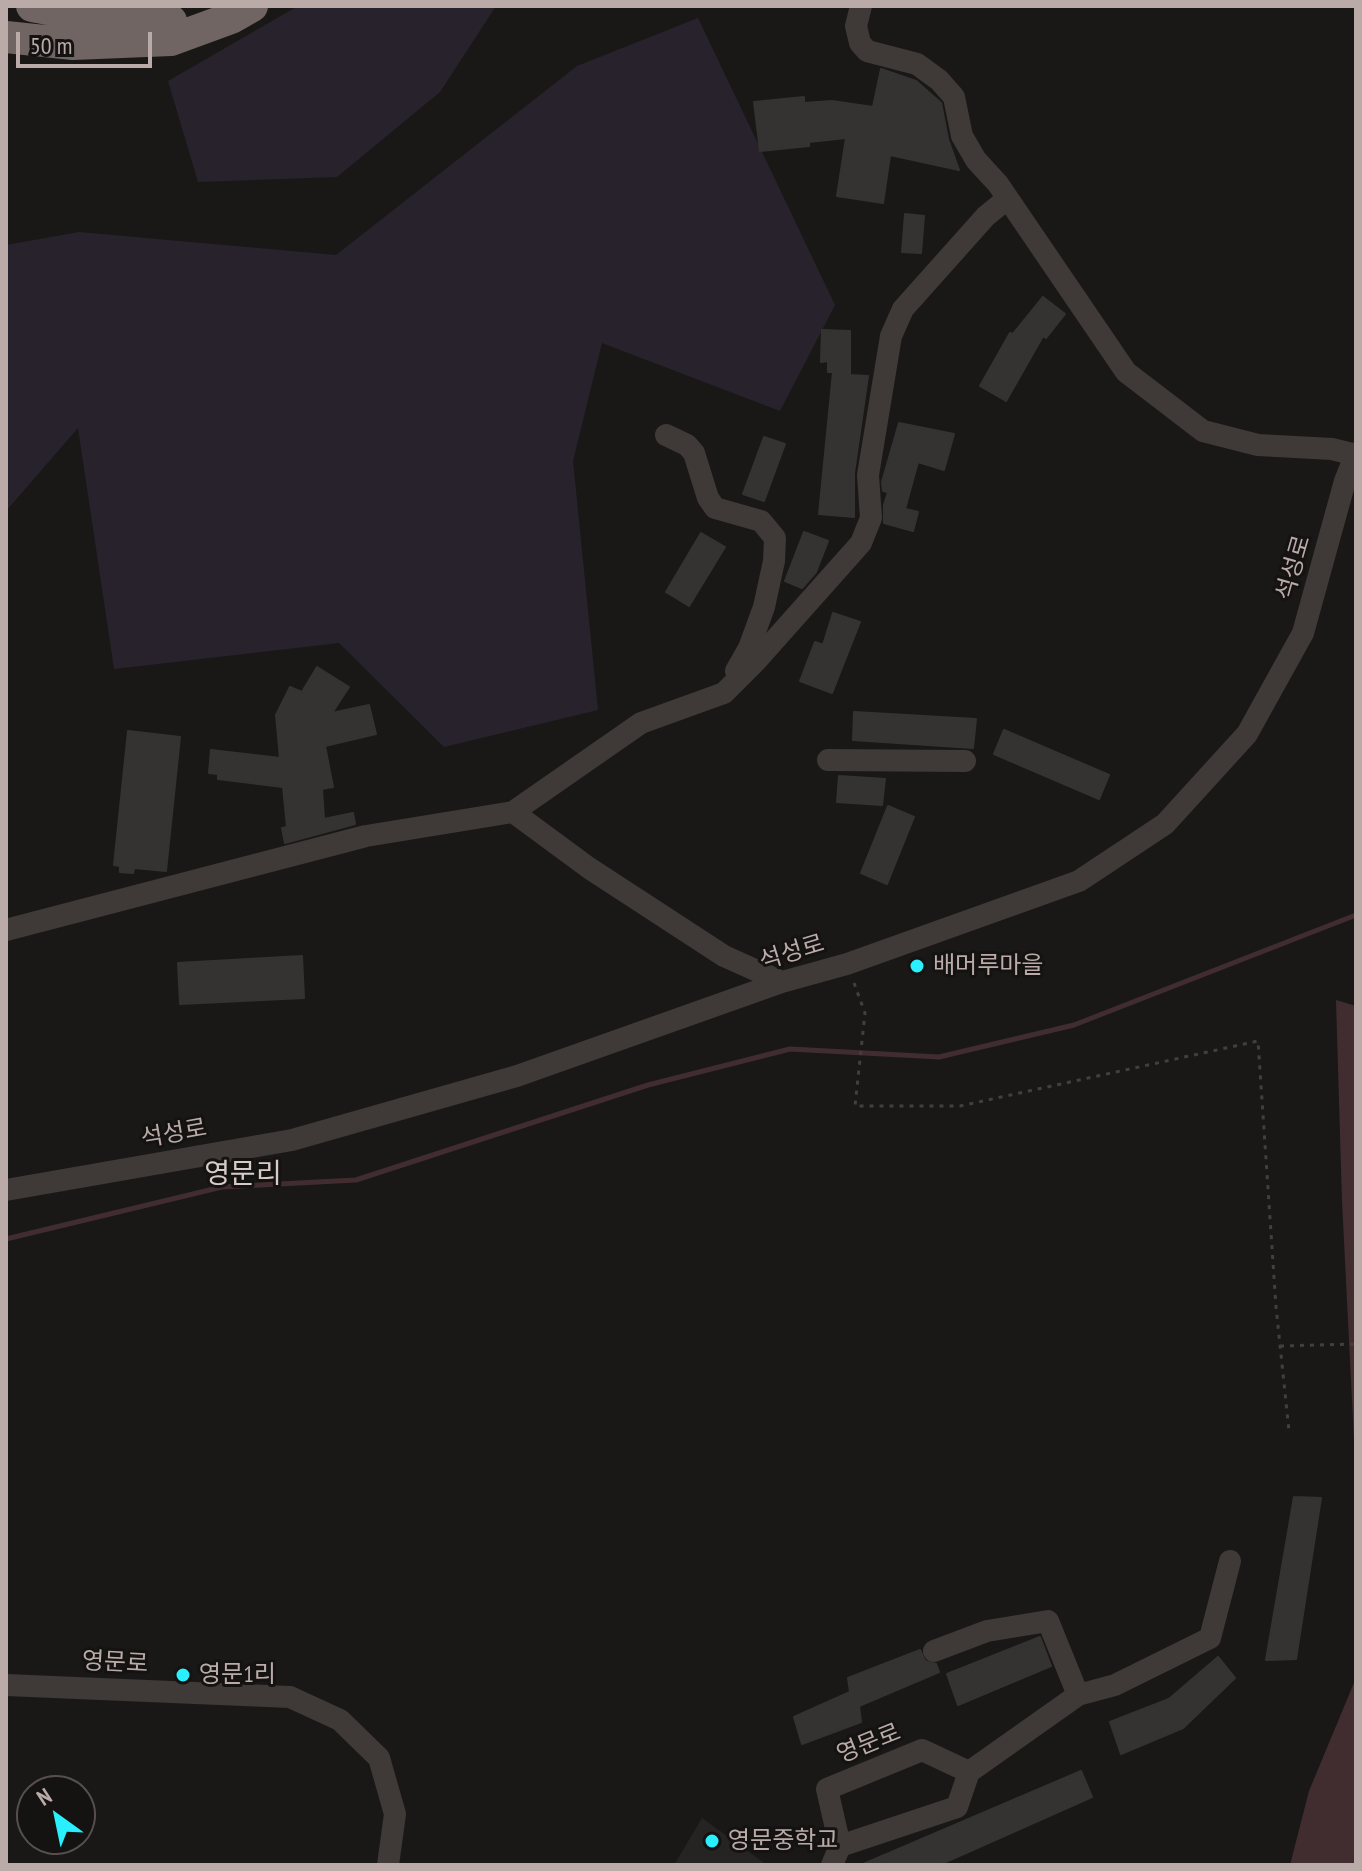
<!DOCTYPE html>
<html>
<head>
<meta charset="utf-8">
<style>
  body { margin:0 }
  #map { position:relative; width:1362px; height:1871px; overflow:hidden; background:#191817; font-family:"PT Sans Narrow",sans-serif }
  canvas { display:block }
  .frame { position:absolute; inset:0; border:8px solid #baaaa8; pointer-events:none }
  .north { position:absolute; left:16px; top:1775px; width:80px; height:80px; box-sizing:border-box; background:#141312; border:2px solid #564f4e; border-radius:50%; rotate:327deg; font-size:22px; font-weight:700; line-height:32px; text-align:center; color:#baaaa8 }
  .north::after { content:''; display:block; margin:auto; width:28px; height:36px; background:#29efff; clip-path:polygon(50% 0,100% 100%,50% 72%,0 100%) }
  .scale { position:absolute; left:16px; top:32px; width:136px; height:36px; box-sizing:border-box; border:4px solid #baaaa8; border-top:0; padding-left:10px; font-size:24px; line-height:28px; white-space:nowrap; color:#baaaa8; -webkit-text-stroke:6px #141312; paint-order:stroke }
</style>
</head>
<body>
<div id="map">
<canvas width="1362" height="1871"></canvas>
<div class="frame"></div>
<div class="north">N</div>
<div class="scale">50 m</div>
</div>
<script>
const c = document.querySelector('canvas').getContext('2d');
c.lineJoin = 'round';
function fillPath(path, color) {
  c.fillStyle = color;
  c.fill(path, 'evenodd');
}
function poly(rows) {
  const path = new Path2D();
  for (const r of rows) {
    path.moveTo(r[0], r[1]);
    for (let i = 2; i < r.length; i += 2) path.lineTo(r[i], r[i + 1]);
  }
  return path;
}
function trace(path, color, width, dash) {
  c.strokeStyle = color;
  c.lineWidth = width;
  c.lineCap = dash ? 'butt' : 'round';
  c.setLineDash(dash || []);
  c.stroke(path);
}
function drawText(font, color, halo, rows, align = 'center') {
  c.font = font + ' "PT Sans Narrow","Noto Sans KR",sans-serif';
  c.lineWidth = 6;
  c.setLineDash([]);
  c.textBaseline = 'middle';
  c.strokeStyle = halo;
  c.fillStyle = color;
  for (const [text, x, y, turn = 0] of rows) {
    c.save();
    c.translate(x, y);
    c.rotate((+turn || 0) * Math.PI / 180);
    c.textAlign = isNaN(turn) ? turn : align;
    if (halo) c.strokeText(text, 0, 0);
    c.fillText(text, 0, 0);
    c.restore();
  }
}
fillPath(poly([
  [702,1818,767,1865,674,1865]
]), '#262423');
fillPath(poly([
  [298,6,496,6,440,92,337,177,198,182,168,81],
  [698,18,835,305,780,411,602,343,573,461,598,710,444,747,339,643,114,669,78,428,6,511,6,245,79,232,336,255,577,66]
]), '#28222d');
fillPath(poly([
  [1336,1000,1356,1006,1356,1480,1342,1201],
  [1356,1678,1356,1865,1290,1865,1309,1791]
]), '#412d30');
trace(poly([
  [6,1239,222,1187,356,1180,648,1085,790,1049,939,1057,1074,1025,1356,915]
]), '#412d30', 5);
const building = poly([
  [881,69,916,81,941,103,948,139,959,170,890,155,883,203,837,196,846,138,809,142,809,146,760,151,754,102,804,97,804,103,832,101,873,107,881,69],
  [905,214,924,216,921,253,902,252,905,214],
  [1043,297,1065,314,1046,338,1043,336,1006,401,980,386,1010,333,1013,334,1043,297],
  [822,330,850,331,850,375,868,376,854,473,854,517,819,514,833,372,828,372,828,361,821,362,822,330],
  [899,423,954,434,944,470,918,462,905,509,918,512,913,531,884,523,884,505,888,492,883,491,882,482,899,423],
  [764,437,785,444,764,501,743,494,764,437],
  [804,532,828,541,816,572,802,588,785,581,804,532],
  [701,533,725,547,689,606,666,592,701,533],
  [833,613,860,622,832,693,800,681,815,642,823,645,833,613],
  [317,667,349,687,332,713,369,705,376,734,325,746,333,787,322,789,324,819,353,813,355,824,285,843,282,828,287,827,283,787,218,779,218,774,209,773,211,750,280,758,276,715,290,687,302,692,317,667],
  [854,712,976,719,973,748,853,740,854,712],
  [1004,730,1109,775,1099,799,994,754,1004,730],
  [128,731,180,737,166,871,134,868,133,873,120,872,120,866,114,865,128,731],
  [839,776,885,779,882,805,837,802,839,776],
  [888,806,914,817,887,884,861,873,888,806],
  [302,956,304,998,180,1004,178,963,302,956],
  [1294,1497,1321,1498,1296,1659,1266,1660,1294,1497],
  [1040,1637,1051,1666,958,1705,947,1674,1040,1637],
  [920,1650,925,1661,936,1664,939,1672,859,1706,861,1722,802,1744,794,1717,850,1692,848,1678,920,1650],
  [1218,1657,1235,1678,1183,1728,1121,1754,1110,1722,1169,1699,1218,1657],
  [1081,1771,1092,1797,939,1865,861,1865,1081,1771]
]);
fillPath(building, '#353332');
trace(building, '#353331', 2);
trace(poly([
  [854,983,865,1013,855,1106,960,1106,1258,1041,1276,1307,1289,1431],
  [1280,1346,1356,1344]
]), '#463e3d', 3, [4, 6]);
trace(poly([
  [861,6,856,26,860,43,867,51,917,64,939,80,954,97,962,136,976,160,998,184,1126,372,1203,431,1258,445,1332,449,1356,455],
  [666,435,687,445,694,453,708,498,715,508,761,521,775,538,774,561,764,607,749,648,736,671],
  [828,760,965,761],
  [513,812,589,868,724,956,782,982],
  [6,930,366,836,513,812,641,723,724,693,756,661,861,543,871,518,868,475,891,336,903,309,986,216,1007,199],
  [6,1190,292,1140,517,1076,782,982,847,964,1079,881,1165,824,1247,734,1303,633,1345,481,1356,453],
  [934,1651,987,1631,1048,1621,1078,1695],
  [6,1685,290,1697,340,1720,379,1758,395,1814,388,1865],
  [969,1772,1078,1695,1115,1685,1210,1638,1230,1561],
  [832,1865,840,1846,827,1789,922,1750,969,1772,957,1807,840,1846]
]), '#3f3937', 22);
trace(poly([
  [32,6,91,17,171,21],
  [6,37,73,44,171,40,231,18,252,6]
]), '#706563', 32);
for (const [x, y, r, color] of [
  [917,966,8,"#29efff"],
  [183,1675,8,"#29efff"],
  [712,1841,8,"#29efff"]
]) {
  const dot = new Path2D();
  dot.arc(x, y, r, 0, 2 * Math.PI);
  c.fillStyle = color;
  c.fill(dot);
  trace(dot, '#141312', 3);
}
drawText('24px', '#baaaa8', '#141312', [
  ["석성로",1294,568,-74],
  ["석성로",792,953,-17],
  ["석성로",174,1134,-10],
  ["영문로",115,1663,3],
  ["영문로",869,1744,-22]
]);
drawText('24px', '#baaaa8', '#141312', [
  ["배머루마을",933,966],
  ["영문1리",199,1675],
  ["영문중학교",728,1841]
], 'left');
drawText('28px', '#d6cbc9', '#141312', [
  ["영문리",243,1175]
]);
</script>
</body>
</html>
